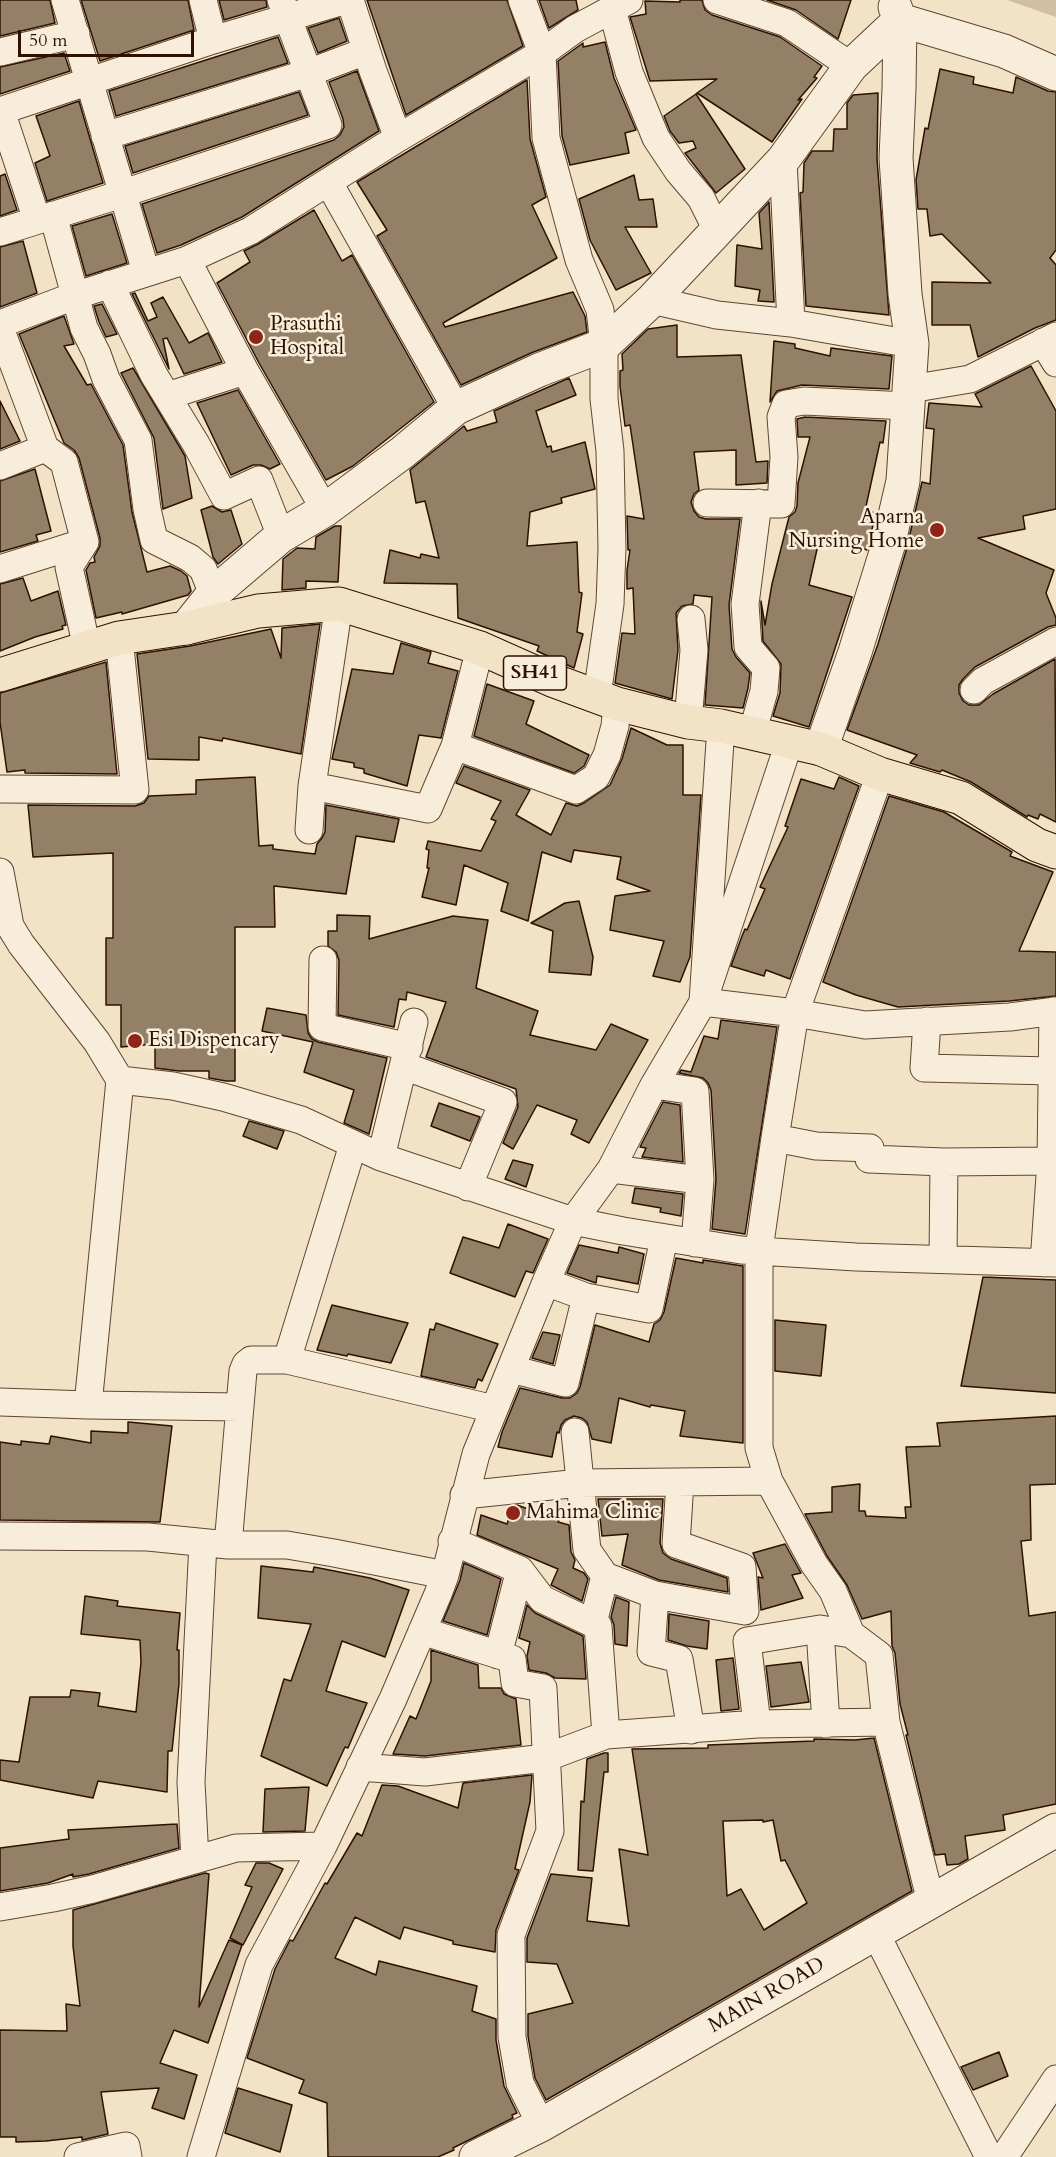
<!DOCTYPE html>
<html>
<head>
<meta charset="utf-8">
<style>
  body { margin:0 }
  #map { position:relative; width:1056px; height:2157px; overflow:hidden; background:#f3e3c6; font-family:Cardo,serif }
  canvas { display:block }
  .scale { position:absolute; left:18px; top:30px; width:176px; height:27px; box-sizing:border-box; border:3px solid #2d1200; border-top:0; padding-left:8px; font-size:18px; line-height:21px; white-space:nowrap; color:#2d1200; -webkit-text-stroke:4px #f7edda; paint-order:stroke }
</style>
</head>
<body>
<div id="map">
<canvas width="1056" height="2157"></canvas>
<div class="scale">50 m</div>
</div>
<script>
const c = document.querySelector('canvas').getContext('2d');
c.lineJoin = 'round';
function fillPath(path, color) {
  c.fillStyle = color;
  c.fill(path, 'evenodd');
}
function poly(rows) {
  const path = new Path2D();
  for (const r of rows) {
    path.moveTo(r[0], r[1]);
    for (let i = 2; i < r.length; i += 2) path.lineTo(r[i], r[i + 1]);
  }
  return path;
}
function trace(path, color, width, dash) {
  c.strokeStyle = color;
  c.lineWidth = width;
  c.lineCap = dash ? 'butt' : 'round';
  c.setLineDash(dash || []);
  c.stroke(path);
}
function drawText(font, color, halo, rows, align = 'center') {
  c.font = font + ' Cardo,serif';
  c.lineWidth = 5;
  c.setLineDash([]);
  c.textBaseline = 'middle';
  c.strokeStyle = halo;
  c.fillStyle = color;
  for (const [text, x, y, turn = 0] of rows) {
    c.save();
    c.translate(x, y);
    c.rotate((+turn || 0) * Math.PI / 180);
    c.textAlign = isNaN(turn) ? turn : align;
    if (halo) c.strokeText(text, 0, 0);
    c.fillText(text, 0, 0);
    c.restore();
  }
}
fillPath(poly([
  [1007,0,1056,0,1056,17]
]), '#d1bfa4');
const building = poly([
  [0,0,50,0,55,23,0,36,0,0],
  [81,0,188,0,194,30,100,61,81,0],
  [219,0,266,0,267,7,224,20,219,0],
  [367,0,507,0,523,46,406,115,367,0],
  [539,0,576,0,578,10,549,28,539,0],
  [680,0,702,0,705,10,712,15,780,37,822,66,814,77,817,78,798,100,802,99,772,142,697,93,717,79,650,81,630,17,646,14,645,1,680,2,680,0],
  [767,0,851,0,838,39,796,10,767,0],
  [339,18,347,41,318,53,308,28,339,18],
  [278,37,288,63,116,116,109,91,278,37],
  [605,42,614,78,636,130,625,133,629,153,570,165,562,136,558,61,583,43,583,47,605,42],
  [64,53,70,71,0,94,0,67,64,53],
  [940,69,974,77,973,84,1013,93,1016,77,1048,91,1056,92,1056,250,1050,258,1056,265,1056,320,1035,328,978,357,970,325,932,325,932,282,991,283,942,234,930,236,927,209,918,209,916,180,925,128,928,129,940,69],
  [357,71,379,131,242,217,181,245,157,253,142,204,334,140,340,135,344,127,343,119,329,82,357,71],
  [527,80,530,139,546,197,532,205,557,258,443,323,445,327,573,292,585,316,587,332,531,353,461,385,377,236,387,230,357,182,527,80],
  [299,92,308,115,133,173,125,146,299,92],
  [878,93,877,159,889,315,806,306,800,193,803,192,804,163,812,151,833,151,834,129,847,129,847,103,853,95,878,93],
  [696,94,745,169,716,193,685,153,696,148,693,141,679,143,670,131,664,116,696,94],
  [79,101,103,183,47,201,35,163,50,156,36,116,79,101],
  [5,174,17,210,0,216,0,176,5,174],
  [634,175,639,200,653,199,657,227,625,227,651,273,616,290,590,240,579,199,634,175],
  [769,202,774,302,758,301,760,290,735,286,737,245,762,249,759,213,769,202],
  [314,210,342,261,352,255,434,402,353,466,326,480,259,363,217,283,250,262,244,251,258,244,314,210],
  [112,214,127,263,86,276,72,226,112,214],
  [23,241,37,293,0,307,0,247,23,241],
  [135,293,148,321,157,317,151,303,163,297,189,343,208,333,222,362,184,374,167,338,163,339,169,369,132,294,135,293],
  [102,304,117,334,106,337,99,322,94,306,102,304],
  [64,316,74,344,64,346,87,385,91,384,123,445,132,512,147,572,170,566,181,571,187,576,191,591,188,595,122,614,122,612,96,618,86,570,90,563,95,562,94,557,100,546,100,538,79,458,74,450,64,443,19,334,64,316],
  [677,325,677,357,741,355,756,462,768,461,767,483,736,485,736,450,694,452,699,490,694,494,691,502,694,511,699,517,706,519,740,519,729,605,732,649,736,657,750,673,748,688,743,708,705,705,712,597,694,595,693,604,682,606,676,613,678,650,672,699,615,683,622,633,635,634,633,588,627,589,627,570,630,550,628,550,627,516,644,519,630,425,625,426,620,386,620,371,623,370,622,354,648,329,677,325],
  [774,341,795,344,795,348,830,356,831,348,892,356,889,389,802,385,777,391,770,402,774,341],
  [1031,366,1056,411,1056,509,1023,516,1025,529,978,538,1054,570,1046,593,1056,618,1056,625,1048,627,975,667,963,679,959,685,959,693,963,701,969,705,979,705,993,694,1055,659,1056,822,1040,814,1038,819,1028,815,1027,817,971,782,942,770,940,772,910,763,917,755,847,730,878,644,906,551,922,482,930,484,934,429,926,428,929,403,982,407,975,394,1031,366],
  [133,368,185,456,192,498,163,509,154,438,121,373,133,368],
  [569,378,576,395,536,411,547,447,551,446,552,452,585,442,595,489,561,498,562,503,530,512,527,546,577,542,579,592,582,593,577,632,583,634,574,668,537,651,539,646,458,618,457,584,384,583,390,550,420,558,421,554,439,558,425,501,416,503,410,470,464,426,467,431,497,422,494,411,569,378],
  [238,390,280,464,270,469,261,465,253,465,231,475,197,403,238,390],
  [0,401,20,441,0,449,0,401],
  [805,417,886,421,883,443,880,442,865,511,876,513,867,550,820,536,809,585,852,597,809,727,773,716,780,693,781,664,763,641,761,604,761,601,765,625,772,584,789,517,795,512,797,506,798,483,810,437,798,437,797,419,805,417],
  [35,469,51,531,36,535,38,541,0,552,0,481,35,469],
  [212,506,222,512,231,510,242,544,218,564,213,557,201,510,212,506],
  [335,526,341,526,338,582,306,581,306,588,282,590,283,559,297,548,315,549,316,537,335,526],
  [23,578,31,601,58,591,66,625,62,626,63,629,35,637,0,651,0,584,23,578],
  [320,624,301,754,223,738,222,741,199,737,199,760,148,759,137,654,190,646,271,629,281,658,282,628,320,624],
  [401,643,431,652,428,663,458,671,441,738,419,735,407,786,364,773,364,769,354,767,354,763,332,759,352,669,393,674,401,643],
  [106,662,117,774,25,773,25,770,7,772,0,722,0,693,106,662],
  [487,684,534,701,526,724,589,755,584,766,574,773,474,736,487,684],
  [631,728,667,745,683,745,683,795,701,795,690,957,680,982,653,976,664,941,610,930,615,896,650,891,617,879,621,857,574,850,571,862,542,852,528,921,501,911,508,883,464,865,456,905,422,897,429,868,427,868,429,850,426,849,428,841,481,851,496,821,491,819,501,801,456,783,464,766,530,790,516,815,551,835,566,803,577,806,584,803,610,785,622,759,631,728],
  [255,777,259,846,273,845,273,849,315,854,317,844,322,838,325,832,326,805,399,819,394,842,356,836,346,894,274,886,275,927,235,927,235,1081,226,1081,209,1078,209,1071,179,1071,155,1068,155,1044,121,1047,121,1005,106,1005,106,938,113,938,113,853,33,857,28,805,135,806,144,803,149,796,196,794,196,780,255,777],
  [839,777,859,786,790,979,766,970,764,976,731,966,742,936,745,929,747,930,765,889,760,887,788,827,785,826,801,779,834,789,839,777],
  [889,796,944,812,1012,852,1010,856,1053,872,1019,951,1056,952,1056,996,1009,1001,898,1007,856,995,823,982,889,796],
  [579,901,593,957,591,975,549,972,553,931,531,923,565,903,579,901],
  [337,915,370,916,369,939,453,916,488,920,476,988,538,1011,530,1035,596,1050,611,1024,648,1040,589,1143,571,1134,577,1120,537,1105,513,1149,503,1143,518,1107,516,1089,426,1057,446,1002,407,992,406,1000,399,999,394,1027,338,1015,339,960,336,952,328,946,328,931,337,931,337,915],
  [267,1008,306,1015,308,1033,312,1039,318,1042,387,1058,369,1134,344,1123,354,1090,304,1072,313,1042,262,1031,267,1008],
  [721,1020,777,1027,745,1234,712,1229,716,1179,711,1090,708,1083,703,1078,679,1073,681,1070,691,1072,704,1036,718,1039,721,1020],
  [663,1102,680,1105,683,1162,642,1157,646,1148,640,1147,663,1102],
  [439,1103,480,1117,470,1141,431,1126,439,1103],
  [249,1121,284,1131,277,1149,243,1136,249,1121],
  [513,1160,533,1165,526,1187,505,1179,513,1160],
  [635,1188,683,1194,681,1216,660,1212,661,1208,632,1203,635,1188],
  [508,1224,548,1239,533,1273,526,1271,515,1297,450,1273,463,1237,499,1248,508,1224],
  [579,1245,618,1253,619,1247,644,1254,638,1284,597,1276,596,1283,567,1273,579,1245],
  [676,1258,703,1263,703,1260,743,1266,743,1443,680,1436,685,1411,651,1405,650,1407,619,1398,611,1443,592,1439,587,1422,582,1418,574,1416,565,1420,561,1425,559,1433,557,1432,552,1457,498,1447,502,1432,520,1388,562,1398,570,1398,577,1393,580,1387,595,1325,649,1342,654,1324,660,1320,664,1312,676,1258],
  [983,1277,1056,1280,1056,1393,961,1386,983,1277],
  [332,1305,408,1323,391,1363,348,1354,347,1356,317,1350,332,1305],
  [775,1320,826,1325,821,1376,775,1371,775,1320],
  [436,1323,498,1344,482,1381,478,1379,475,1388,421,1376,430,1329,434,1330,436,1323],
  [543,1332,560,1335,553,1364,532,1358,543,1332],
  [1056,1416,1056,1484,1030,1485,1031,1540,1021,1541,1029,1616,1056,1612,1056,1804,1003,1815,1005,1830,965,1836,968,1859,959,1864,947,1865,945,1854,935,1855,906,1735,908,1735,900,1704,895,1653,892,1646,891,1611,862,1619,847,1585,827,1556,805,1514,832,1512,832,1487,860,1484,859,1511,865,1511,866,1516,906,1518,905,1507,911,1507,906,1447,940,1446,937,1423,1056,1416],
  [128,1422,172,1426,160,1522,0,1520,0,1442,21,1445,21,1441,49,1444,51,1436,91,1443,91,1431,128,1433,128,1422],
  [598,1499,663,1499,660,1543,663,1553,671,1559,727,1578,728,1592,659,1580,622,1565,628,1534,602,1536,598,1499],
  [517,1505,559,1520,558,1522,569,1525,571,1552,575,1560,573,1568,584,1573,588,1579,582,1601,551,1585,558,1569,477,1535,481,1515,507,1524,513,1506,517,1505],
  [785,1544,801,1573,792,1575,803,1598,761,1610,758,1577,763,1578,753,1553,785,1544],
  [464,1563,501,1579,487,1635,443,1621,460,1580,464,1563],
  [261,1566,313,1572,314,1567,370,1578,409,1590,385,1657,342,1641,326,1691,367,1703,348,1748,345,1747,327,1786,261,1756,284,1679,291,1681,311,1624,258,1618,261,1566],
  [85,1596,118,1601,117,1606,180,1613,177,1650,179,1650,179,1684,172,1751,168,1751,167,1792,98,1781,93,1798,0,1780,0,1760,19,1762,30,1697,70,1697,71,1690,100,1693,98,1706,136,1712,141,1662,140,1640,81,1634,85,1596],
  [616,1597,629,1602,627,1646,615,1644,614,1625,611,1617,616,1597],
  [527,1605,535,1613,583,1636,586,1679,555,1678,546,1673,529,1670,527,1656,530,1642,519,1638,527,1605],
  [669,1614,709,1621,707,1649,687,1646,668,1640,669,1614],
  [431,1650,478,1665,479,1688,501,1688,504,1694,516,1699,521,1745,425,1756,393,1754,410,1716,416,1719,431,1681,431,1650],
  [733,1658,739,1709,721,1711,716,1660,733,1658],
  [801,1662,809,1702,771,1707,766,1666,801,1662],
  [874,1738,912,1891,546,2100,535,2078,528,2036,528,2014,573,2003,557,1964,527,1962,527,1938,551,1874,592,1878,587,1921,629,1926,619,1849,648,1855,632,1749,708,1748,708,1745,814,1741,814,1739,855,1740,874,1738],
  [763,1820,763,1822,773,1820,781,1861,785,1860,807,1903,764,1930,741,1889,727,1896,723,1821,763,1820],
  [604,1753,608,1753,608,1772,604,1772,593,1871,578,1870,581,1801,584,1802,587,1759,604,1753],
  [532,1775,530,1802,515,1869,519,1870,496,1930,495,1952,453,1944,453,1941,404,1927,400,1939,355,1917,335,1958,376,1975,379,1961,477,1986,472,2011,496,2019,496,2040,504,2086,517,2113,512,2115,513,2118,453,2148,454,2150,438,2157,328,2157,327,2103,299,2093,304,2080,247,2058,275,1969,290,1940,293,1941,325,1883,327,1884,357,1833,362,1836,382,1785,398,1786,458,1808,463,1783,532,1775],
  [309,1787,305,1831,263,1832,265,1789,309,1787],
  [177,1824,179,1848,89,1874,73,1877,73,1874,48,1883,0,1891,0,1848,69,1839,68,1830,177,1824],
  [256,1863,269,1863,283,1869,243,1945,230,1938,252,1887,245,1885,256,1863],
  [205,1873,209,1874,199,2007,229,1940,242,1945,208,2043,174,2030,160,2063,197,2075,184,2119,152,2108,159,2088,101,2092,108,2134,82,2140,82,2137,46,2141,16,2142,16,2137,0,2137,0,2030,67,2031,66,2004,80,2006,73,1946,73,1910,205,1873],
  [999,2052,1008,2076,973,2090,961,2067,999,2052],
  [238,2088,292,2105,280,2152,225,2133,238,2088]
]);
fillPath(building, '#947f67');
trace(building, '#2d1200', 1.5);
const minor = poly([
  [65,0,146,272],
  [203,0,213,40],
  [350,0,373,71,398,138],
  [522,0,542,53,546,138,579,260,600,310,604,345,604,399,610,451,612,549,610,604,597,696],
  [717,0,787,23,851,66],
  [612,9,629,72,656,138,678,171,701,198,717,230],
  [0,52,76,34],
  [0,111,213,40,346,0],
  [1,111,37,220],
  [105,136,308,73,366,51],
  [783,160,791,323],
  [329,183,456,408],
  [53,215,84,328,97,354,106,379,138,440,147,509,154,540,190,558,203,569,213,594],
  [0,232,106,199,328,125,281,0],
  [187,260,245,371,325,510],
  [110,284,154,375,196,444,224,496,259,480,281,536],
  [652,300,717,315,791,323,912,344],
  [0,324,74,296,187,260,250,231,398,138,542,53,575,29,629,0],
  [0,328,45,448,64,462,85,542,69,567,87,648],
  [1043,342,1056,363],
  [910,389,970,379,1056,336],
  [167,396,245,371],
  [0,466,45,448],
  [707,503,781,504,784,457,781,417,786,404,804,401,907,406],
  [0,569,85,542],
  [974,690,983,681,1056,641],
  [688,722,694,650,691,619],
  [721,726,703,1002,795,1013,865,1025,1010,1017,1056,1011],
  [752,734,764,691,766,668,748,647,745,604,758,503],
  [455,746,480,648],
  [312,786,428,809,455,746,576,790,596,777,607,755,615,726,617,704],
  [0,789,135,790,119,638],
  [309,830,312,786,339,604],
  [0,872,10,926,21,944,97,1042,120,1080,88,1405,0,1402],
  [323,960,322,1027,409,1047],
  [927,1021,924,1068,1051,1071],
  [404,1066,503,1102,468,1187],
  [120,1080,173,1086,223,1097,301,1120,381,1157,573,1221,623,1231,741,1250,856,1257,1056,1263],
  [775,1138,816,1146,870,1148,869,1159,944,1162,943,1259],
  [353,1145,287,1360,494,1409],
  [381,1157,414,1022],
  [944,1162,1051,1161],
  [611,1169,700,1180,695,1091,654,1085],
  [695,1243,700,1180],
  [1044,1263,1051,1161,1053,1011],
  [546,1282,586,1297,649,1309,664,1238],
  [511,1369,565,1383,586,1297],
  [88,1405,240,1407],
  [575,1432,587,1550,605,1576,593,1623],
  [769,1481,814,1564,833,1591,851,1634],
  [464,1495,580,1483,769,1481,759,1448,759,1250,775,1138,795,1013,880,774],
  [0,1536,148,1537,228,1545,287,1545,334,1553,445,1575],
  [452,1541,520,1570,542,1599,598,1626,606,1735],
  [228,1545,243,1371,246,1364,251,1360,287,1360],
  [605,1576,655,1595,651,1652,679,1659,691,1730],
  [655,1595,745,1611,742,1567,676,1544,680,1482],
  [820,1629,826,1724],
  [422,1631,512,1659,515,1683,543,1688,550,1831,511,1935,512,2037,520,2083,541,2125],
  [498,1655,520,1570],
  [757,1724,747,1641,820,1629,851,1634,879,1655,886,1722,931,1902],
  [360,1767,425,1772,545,1758,606,1735,757,1724,886,1722],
  [195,1860,191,1782,203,1543],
  [0,1907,53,1898,93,1889,236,1848,323,1846],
  [876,1934,989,2157],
  [78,2157,126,2146,128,2157],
  [201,2157,259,1965,323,1846,393,1699,438,1594,445,1575,476,1454,546,1282,573,1221,611,1169,654,1085,703,1002,789,743],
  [1004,2157,1056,2079]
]);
const tertiary = poly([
  [900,20,1004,51,1056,74],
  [186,628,213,594,281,536,325,510,403,452,456,408,539,370,604,345,652,300,783,160,851,66,900,20],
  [821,749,855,652,888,546,903,481,912,344,905,294,896,158,899,89,900,20,895,7],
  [476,2157,541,2125,1056,1830]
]);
const primary = poly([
  [0,675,119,638,186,628,258,611,339,604,480,648,552,680,617,704,688,722,721,726,821,749,880,774,961,798,1037,845,1056,852]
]);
trace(minor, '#5e4632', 29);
trace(tertiary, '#5e4632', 35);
trace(primary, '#2d1200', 35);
trace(minor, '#f7edda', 27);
trace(tertiary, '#f7edda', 33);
trace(primary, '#f3e3c6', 33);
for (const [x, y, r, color] of [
  [256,337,8,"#8f2418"],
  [937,530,8,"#8f2418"],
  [135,1041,8,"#8f2418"],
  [513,1513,8,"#8f2418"]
]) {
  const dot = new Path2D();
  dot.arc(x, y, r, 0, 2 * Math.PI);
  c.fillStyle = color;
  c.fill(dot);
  trace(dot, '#f7edda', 2);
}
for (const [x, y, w] of [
  [535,673,63]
]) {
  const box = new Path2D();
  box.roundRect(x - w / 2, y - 17, w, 34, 4.5);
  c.fillStyle = '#f7edda';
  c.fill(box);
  trace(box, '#2d1200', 1.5);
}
drawText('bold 20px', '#2d1200', null, [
  ["SH41",535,673]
]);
drawText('21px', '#2d1200', '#f7edda', [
  ["Prasuthi",270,325],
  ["Hospital",270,349],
  ["Aparna",924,518,"right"],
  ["Nursing Home",924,542,"right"],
  ["Esi Dispencary",148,1041],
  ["Mahima Clinic",526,1513]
], 'left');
drawText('21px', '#2d1200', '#f7edda', [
  ["MAIN ROAD",767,1996,-30]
]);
</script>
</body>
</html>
